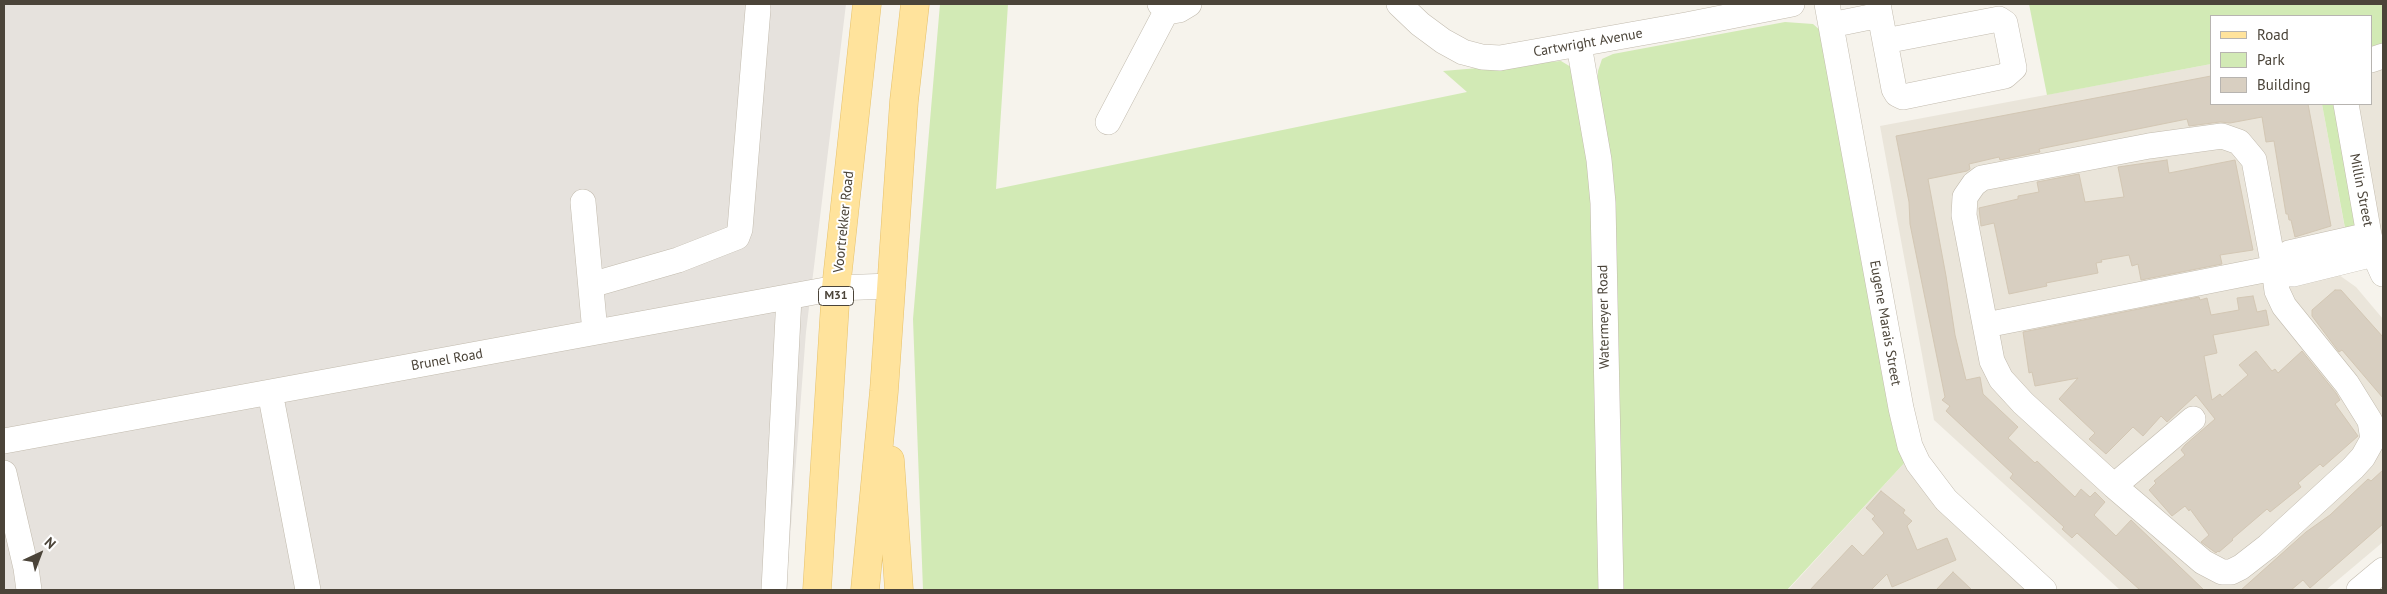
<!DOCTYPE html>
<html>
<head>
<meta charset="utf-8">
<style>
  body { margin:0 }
  #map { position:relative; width:2387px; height:594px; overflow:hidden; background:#f6f3ec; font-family:"PT Sans",sans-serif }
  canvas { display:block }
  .frame { position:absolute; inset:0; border:5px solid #4b4439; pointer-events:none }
  .legend { position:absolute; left:2210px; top:15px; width:162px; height:90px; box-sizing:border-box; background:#fff; border:1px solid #b7b4b0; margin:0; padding:6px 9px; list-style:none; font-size:15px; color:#4b4439 }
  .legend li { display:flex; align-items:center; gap:10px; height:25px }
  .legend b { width:25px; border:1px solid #b7b4b0 }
  .north { position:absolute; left:15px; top:529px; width:50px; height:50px; -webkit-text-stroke:4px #fff; paint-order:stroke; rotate:43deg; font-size:14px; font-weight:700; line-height:20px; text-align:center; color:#4b4439 }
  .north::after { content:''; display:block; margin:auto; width:18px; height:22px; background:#4b4439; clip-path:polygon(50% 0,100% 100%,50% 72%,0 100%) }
</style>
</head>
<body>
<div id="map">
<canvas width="2387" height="594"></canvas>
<div class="frame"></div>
<ul class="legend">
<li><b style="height:6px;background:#ffe39c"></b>Road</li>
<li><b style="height:14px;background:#d2eab5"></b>Park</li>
<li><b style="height:14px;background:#d8cfc1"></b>Building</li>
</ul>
<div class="north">N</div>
</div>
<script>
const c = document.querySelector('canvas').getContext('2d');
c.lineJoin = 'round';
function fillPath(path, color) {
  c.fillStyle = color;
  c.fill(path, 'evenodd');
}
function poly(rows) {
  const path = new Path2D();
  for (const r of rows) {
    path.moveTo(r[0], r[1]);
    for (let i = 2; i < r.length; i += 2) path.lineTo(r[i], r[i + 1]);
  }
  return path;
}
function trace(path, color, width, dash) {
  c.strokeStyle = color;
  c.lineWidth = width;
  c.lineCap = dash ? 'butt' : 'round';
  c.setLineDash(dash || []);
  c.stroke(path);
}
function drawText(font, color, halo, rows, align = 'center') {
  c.font = font + ' "PT Sans",sans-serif';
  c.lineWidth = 4;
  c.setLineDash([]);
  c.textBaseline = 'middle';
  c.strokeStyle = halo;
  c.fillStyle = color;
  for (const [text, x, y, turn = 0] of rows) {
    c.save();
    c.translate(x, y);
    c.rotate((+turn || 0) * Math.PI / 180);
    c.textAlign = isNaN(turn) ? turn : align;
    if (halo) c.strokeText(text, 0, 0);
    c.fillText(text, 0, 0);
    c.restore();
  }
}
fillPath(poly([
  [2211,64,2211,104,2322,104,2345,229,2339,275,2356,287,2383,319,2383,542,2326,590,2120,590,1934,420,1880,126],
  [2383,64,2383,248,2355,104,2371,104,2371,70],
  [1908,459,2031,590,1788,590]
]), '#eae5da');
fillPath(poly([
  [4,4,846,4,806,332,786,590,4,590]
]), '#e6e2dd');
fillPath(poly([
  [940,4,1008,4,996,189,1467,92,1443,71,1561,61,1571,67,1597,202,1603,590,923,590,913,319],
  [2029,4,2383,4,2383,46,2371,50,2371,16,2211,16,2211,64,2047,95],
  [1785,22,1813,24,1821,31,1908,459,1787,590,1622,590,1613,170,1597,85,1598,71,1602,59,1613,54],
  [2322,104,2339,104,2356,225,2345,228]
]), '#d2eab5');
const building = poly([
  [2211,76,2211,104,2308,104,2331,226,2295,237,2291,220,2289,220,2288,214,2286,214,2274,141,2266,142,2262,117,2230,123,2220,122,2189,126,2187,119,2039,149,2040,152,2000,160,1999,157,1969,164,1970,169,1967,171,1928,179,1946,276,1955,335,1966,380,1980,377,1983,394,2018,427,2008,438,2035,463,2037,461,2075,497,2081,489,2090,497,2095,492,2105,502,2094,515,2116,536,2131,520,2204,590,2140,590,2077,533,2072,538,2062,529,2064,527,2010,478,2013,474,1946,411,1950,406,1942,400,1945,397,1910,224,1909,202,1896,136,2211,76],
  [2167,160,2169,173,2235,160,2253,250,2220,255,2222,264,2141,280,2138,264,2132,266,2129,255,2101,260,2102,262,2096,263,2098,273,2046,283,2047,286,2009,294,1994,223,1981,226,1979,208,2018,199,2018,196,2039,192,2037,182,2079,174,2085,202,2124,197,2118,167,2167,160],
  [2335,290,2341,290,2383,337,2383,398,2342,350,2339,352,2312,316,2312,310,2335,290],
  [2253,296,2257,312,2266,310,2269,325,2213,335,2217,353,2204,356,2212,400,2220,394,2222,397,2248,375,2239,365,2256,351,2272,371,2275,369,2278,373,2302,351,2336,393,2340,400,2335,404,2358,436,2323,467,2320,464,2298,483,2301,487,2270,512,2267,509,2232,539,2233,540,2219,552,2218,551,2216,553,2201,542,2209,535,2190,509,2189,511,2185,506,2172,516,2149,490,2156,483,2154,481,2185,455,2181,450,2185,445,2215,419,2196,395,2167,422,2161,416,2143,436,2133,427,2106,454,2089,439,2095,433,2059,399,2078,378,2035,386,2032,372,2029,373,2023,332,2199,297,2200,300,2207,298,2211,315,2239,310,2237,298,2253,296],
  [2383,470,2383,524,2310,588,2303,580,2291,590,2241,590,2306,532,2330,515,2368,479,2371,481,2383,470],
  [1881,491,1905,510,1903,513,1912,521,1907,526,1917,550,1947,538,1956,560,1892,587,1887,574,1871,590,1810,590,1852,545,1863,556,1884,533,1872,519,1875,516,1866,508,1881,491],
  [1953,572,1972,590,1936,590,1953,572]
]);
fillPath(building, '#d8cfc1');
trace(building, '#d3c7b4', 1);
const minor = poly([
  [1160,4,1173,11,1179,10,1189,4],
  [1399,4,1420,24,1443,41,1463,52,1482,57,1500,58,1686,25,1792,4],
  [1827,4,1901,408,1910,446,1918,463,1946,500,2044,590],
  [1878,4,1880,15,1894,89,1897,94,1903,97,2005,76,2014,68,2005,23,1999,19,1885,41],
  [1831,25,1880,15],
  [1579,45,1599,160,1603,203,1611,590],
  [2371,60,2383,56],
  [2346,104,2369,235,2374,254,2383,274],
  [1108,122,1167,10],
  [583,202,595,332],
  [2274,268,2277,291,2284,306,2347,384,2370,421,2373,439,2363,457,2353,468,2268,546,2241,567,2231,572,2222,572,2203,562,2114,486,2023,403,2001,379,1992,361,1964,215,1965,197,1974,184,1982,178,2149,146,2222,136,2239,142,2254,160,2274,268,2285,274,2293,274,2374,254],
  [591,285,678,260,737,237,740,229,758,9],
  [1986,325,2274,268,2282,257,2289,253,2369,235],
  [270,392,308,590],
  [4,441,836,288,891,286],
  [4,473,26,568,29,590],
  [2114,486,2193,419],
  [774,590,789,297],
  [2359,590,2383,570]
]);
const major = poly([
  [890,460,899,590],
  [817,590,836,288,867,4],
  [865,590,884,391,904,101,915,4]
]);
trace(minor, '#c2bbae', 26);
trace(major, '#e6c16a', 29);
trace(minor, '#fff', 25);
trace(major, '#ffe39c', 28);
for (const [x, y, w] of [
  [836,296,35]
]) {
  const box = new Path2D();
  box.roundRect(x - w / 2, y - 9.5, w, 19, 4);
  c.fillStyle = '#fff';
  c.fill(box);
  trace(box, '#4b4439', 1);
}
drawText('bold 12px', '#4b4439', null, [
  ["M31",836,296]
]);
drawText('14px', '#4b4439', '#fff', [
  ["Cartwright Avenue",1588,43,-10],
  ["Millin Street",2361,190,79],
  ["Voortrekker Road",844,222,-84],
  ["Watermeyer Road",1604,317,-91],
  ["Eugene Marais Street",1885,323,80],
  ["Brunel Road",447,360,-10]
]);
</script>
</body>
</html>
